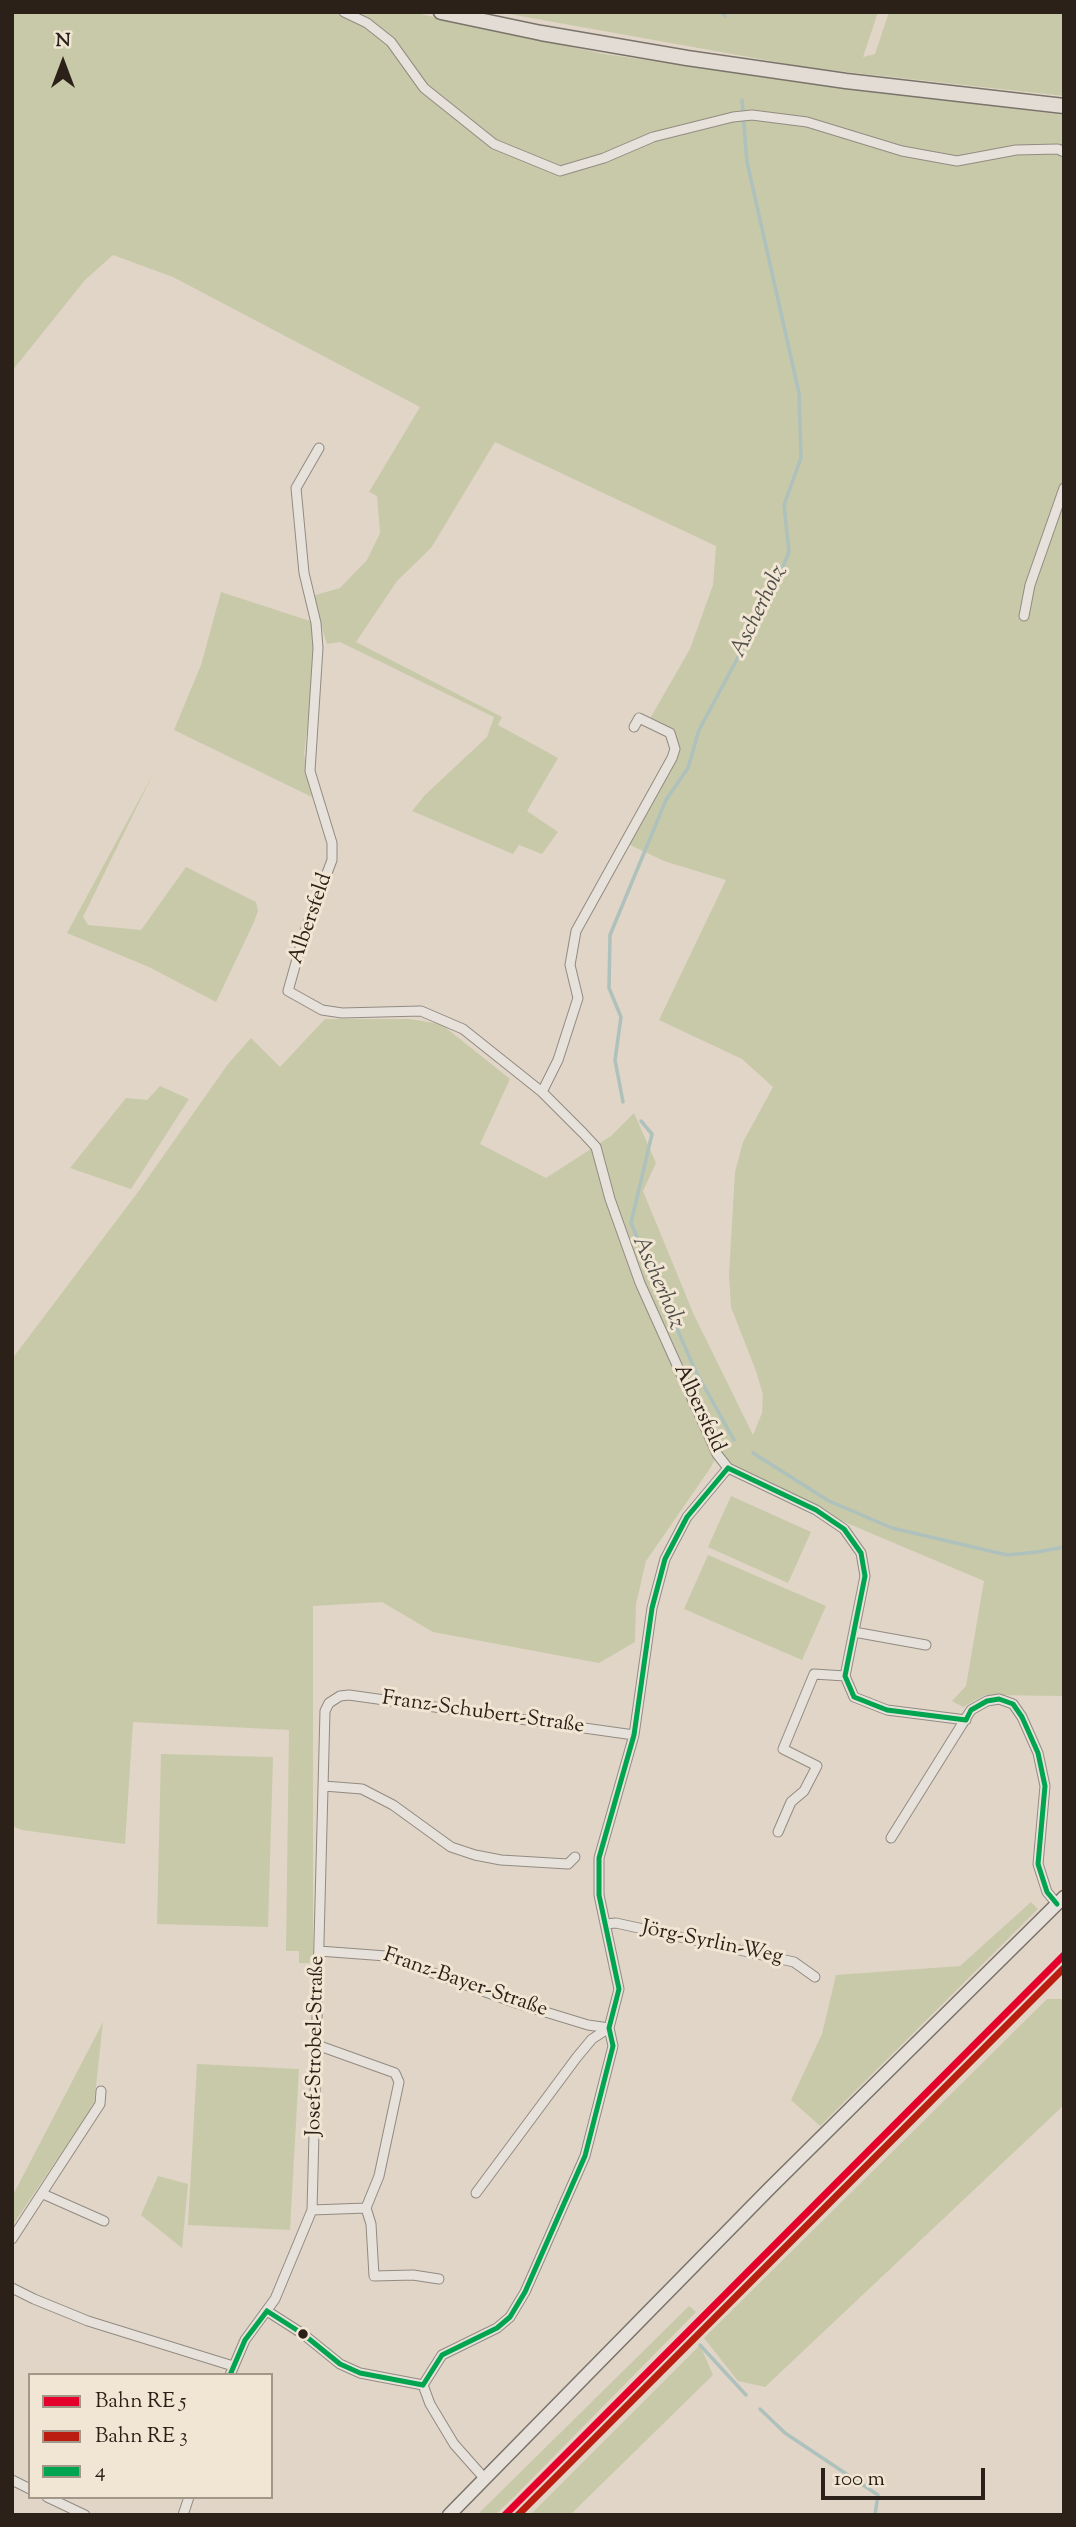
<!DOCTYPE html>
<html>
<head>
<meta charset="utf-8">
<style>
  body { margin:0 }
  #map { position:relative; width:1076px; height:2527px; overflow:hidden; background:#e0d5c6; font-family:"Sorts Mill Goudy",serif }
  canvas { display:block }
  .frame { position:absolute; inset:0; border:14px solid #2c2118; pointer-events:none }
  .legend { position:absolute; left:28px; top:2373px; width:245px; height:126px; box-sizing:border-box; background:#f1e5d3; border:2px solid #a29788; margin:0; padding:9px 12px; list-style:none; font-size:21px; color:#2c2118 }
  .legend li { display:flex; align-items:center; gap:14px; height:35px }
  .legend b { width:35px; border:2px solid #a29788 }
  .north { position:absolute; left:28px; top:28px; width:70px; height:70px; -webkit-text-stroke:5px #f1e5d3; paint-order:stroke; rotate:0deg; font-size:19px; font-weight:700; line-height:28px; text-align:center; color:#2c2118 }
  .north::after { content:''; display:block; margin:auto; width:24px; height:32px; background:#2c2118; clip-path:polygon(50% 0,100% 100%,50% 72%,0 100%) }
  .scale { position:absolute; left:821px; top:2468px; width:164px; height:32px; box-sizing:border-box; border:4px solid #2c2118; border-top:0; padding-left:9px; font-size:21px; line-height:24px; white-space:nowrap; color:#2c2118; -webkit-text-stroke:5px #f1e5d3; paint-order:stroke }
</style>
</head>
<body>
<div id="map">
<canvas width="1076" height="2527"></canvas>
<div class="frame"></div>
<ul class="legend">
<li><b style="height:9px;background:#e4002b"></b>Bahn RE 5</li>
<li><b style="height:9px;background:#bb1e10"></b>Bahn RE 3</li>
<li><b style="height:9px;background:#01a54f"></b>4</li>
</ul>
<div class="north">N</div>
<div class="scale">100 m</div>
</div>
<script>
const c = document.querySelector('canvas').getContext('2d');
c.lineJoin = 'round';
function fillPath(path, color) {
  c.fillStyle = color;
  c.fill(path, 'evenodd');
}
function poly(rows) {
  const path = new Path2D();
  for (const r of rows) {
    path.moveTo(r[0], r[1]);
    for (let i = 2; i < r.length; i += 2) path.lineTo(r[i], r[i + 1]);
  }
  return path;
}
function trace(path, color, width, dash) {
  c.strokeStyle = color;
  c.lineWidth = width;
  c.lineCap = dash ? 'butt' : 'round';
  c.setLineDash(dash || []);
  c.stroke(path);
}
function drawText(font, color, halo, rows, align = 'center') {
  c.font = font + ' "Sorts Mill Goudy",serif';
  c.lineWidth = 6;
  c.setLineDash([]);
  c.textBaseline = 'middle';
  c.strokeStyle = halo;
  c.fillStyle = color;
  for (const [text, x, y, turn = 0] of rows) {
    c.save();
    c.translate(x, y);
    c.rotate((+turn || 0) * Math.PI / 180);
    c.textAlign = isNaN(turn) ? turn : align;
    if (halo) c.strokeText(text, 0, 0);
    c.fillText(text, 0, 0);
    c.restore();
  }
}
fillPath(poly([
  [12,12,411,12,604,54,804,82,1064,115,1064,1696,985,1695,963,1707,952,1701,966,1686,984,1581,816,1510,728,1468,717,1455,711,1467,646,1561,636,1604,635,1642,599,1663,433,1632,382,1602,313,1606,313,1963,299,1963,299,1951,286,1951,289,1730,133,1722,125,1844,22,1830,12,1826,12,1359,138,1192,228,1064,251,1038,280,1067,325,1019,409,1019,441,1024,510,1079,480,1144,546,1178,611,1136,634,1113,656,1163,643,1191,694,1315,753,1435,762,1413,763,1395,756,1371,731,1307,729,1274,735,1172,743,1142,773,1087,742,1059,659,1020,726,880,664,861,624,842,672,758,673,739,648,722,690,649,713,585,716,546,495,442,431,548,397,581,356,642,502,717,498,725,558,758,527,811,558,832,542,854,519,845,513,854,412,811,425,795,487,737,494,717,340,642,327,644,312,596,340,588,367,560,380,533,377,496,369,492,420,407,173,277,113,255,85,280,12,371],
  [498,12,878,12,863,57,875,54,889,12,1064,12,1064,96,810,68],
  [221,592,313,622,316,651,304,754,312,797,174,730,201,665],
  [153,774,83,917,88,925,141,930,186,867,256,902,258,911,254,922,216,1002,149,967,67,933],
  [160,1086,189,1099,131,1189,70,1168,126,1098,147,1100],
  [731,1496,811,1532,788,1583,708,1547],
  [708,1555,826,1606,802,1660,684,1609],
  [161,1754,273,1757,268,1927,157,1924],
  [1031,1902,1038,1909,820,2126,791,2100,822,2034,836,1975,960,1966],
  [1047,1999,1064,1999,1064,2105,765,2387,738,2381,704,2338],
  [103,2022,94,2104,12,2226,12,2197],
  [197,2064,299,2069,290,2230,188,2225],
  [158,2176,188,2184,182,2248,141,2215],
  [689,2306,696,2312,515,2496,495,2515,477,2515],
  [700,2345,713,2375,570,2515,530,2515]
]), '#c8c9a9');
trace(poly([
  [722,12,725,16],
  [623,1102,615,1060,621,1017,609,988,610,935,666,800,688,768,699,730,772,594,789,552,784,505,801,458,799,393,747,162,742,100],
  [641,1121,652,1134,631,1223,695,1370,734,1440],
  [753,1453,829,1501,892,1528,1007,1555,1037,1552,1064,1547],
  [700,2345,746,2395],
  [760,2409,785,2433,878,2495,875,2515]
]), '#aec1bc', 3.5);
const street = poly([
  [344,12,367,23,391,42,424,88,494,144,560,171,604,158,653,137,733,117,752,115,807,122,902,151,957,161,1016,150,1058,149,1064,152],
  [319,448,296,488,304,573,316,623,318,648,310,771,332,843,332,860,304,934,288,991,322,1010,342,1013,421,1011,463,1029,542,1092,583,1133,596,1147,610,1199,640,1283,717,1454,728,1468,816,1510,844,1529,861,1553,865,1576,845,1676,854,1697,887,1710,966,1720],
  [1024,616,1030,585,1064,488],
  [542,1092,558,1060,578,998,570,965,576,931,672,758,675,749,670,733,639,718,634,727],
  [854,1632,926,1645],
  [324,1786,362,1789,393,1805,451,1847,475,1855,501,1860,568,1864,575,1857],
  [778,1832,791,1802,804,1791,817,1766,783,1749,814,1674,845,1676],
  [891,1838,971,1710,987,1701,999,1699,1013,1704,1022,1717,1038,1753,1045,1786,1038,1864,1047,1892,1057,1904],
  [605,1924,616,1923,794,1962,815,1977],
  [319,1951,386,1956,516,2003,588,2025,609,2028],
  [476,2193,577,2057,592,2039,609,2028],
  [43,2194,104,2221],
  [366,2208,371,2224,374,2276,413,2275,439,2279],
  [312,2210,366,2208,379,2176,399,2082,395,2073,317,2045],
  [12,2239,100,2104,101,2091],
  [12,2288,34,2299,88,2321,233,2366],
  [267,2311,303,2334,340,2364,360,2373,423,2385],
  [230,2375,245,2340,275,2299,312,2210,325,1711,329,1703,340,1696,349,1695,634,1735],
  [485,2479,454,2444,430,2404,423,2385,442,2355,497,2328,510,2317,525,2292,585,2156,613,2046,609,2028,619,1989,599,1895,599,1858,634,1735,652,1608,665,1559,687,1517,728,1468],
  [12,2480,30,2489],
  [47,2497,85,2515],
  [183,2515,189,2497]
]);
const secondary = poly([
  [449,2515,770,2188,1064,1897]
]);
const primary = poly([
  [441,12,541,33,687,58,846,81,1064,106]
]);
trace(street, '#928b82', 11);
trace(secondary, '#7a736a', 15);
trace(primary, '#7a736a', 17);
trace(street, '#e6e1da', 9);
trace(secondary, '#e6e1da', 12);
trace(primary, '#e2dcd4', 14);
trace(poly([
  [728,1468,816,1510,844,1529,861,1553,865,1576,845,1676,854,1697,887,1710,966,1720],
  [966,1720,971,1710,987,1701,999,1699,1013,1704,1022,1717,1038,1753,1045,1786,1038,1864,1047,1892,1057,1904],
  [267,2311,303,2334,340,2364,360,2373,423,2385],
  [230,2375,245,2340,267,2311],
  [423,2385,442,2355,497,2328,510,2317,525,2292,585,2156,613,2046,609,2028,619,1989,599,1895,599,1858,634,1735,652,1608,665,1559,687,1517,728,1468]
]), '#01a54f', 5);
trace(poly([
  [505,2515,1064,1955]
]), '#e4002b', 7);
trace(poly([
  [518,2515,1064,1968]
]), '#bb1e10', 7);
for (const [x, y, r, color] of [
  [303,2334,6,"#2c2118"]
]) {
  const dot = new Path2D();
  dot.arc(x, y, r, 0, 2 * Math.PI);
  c.fillStyle = color;
  c.fill(dot);
  trace(dot, '#f1e5d3', 2.5);
}
drawText('21px', '#2c2118', '#f1e5d3', [
  ["Albersfeld",312,919,-71],
  ["Albersfeld",698,1409,65],
  ["Franz-Schubert-Straße",483,1714,8],
  ["Jörg-Syrlin-Weg",712,1944,12],
  ["Franz-Bayer-Straße",465,1984,19],
  ["Josef-Strobel-Straße",317,2046,-89]
]);
drawText('italic 23px', '#4d4e48', '#f1e5d3', [
  ["Ascherholz",760,612,-64],
  ["Ascherholz",657,1283,66]
]);
</script>
</body>
</html>
